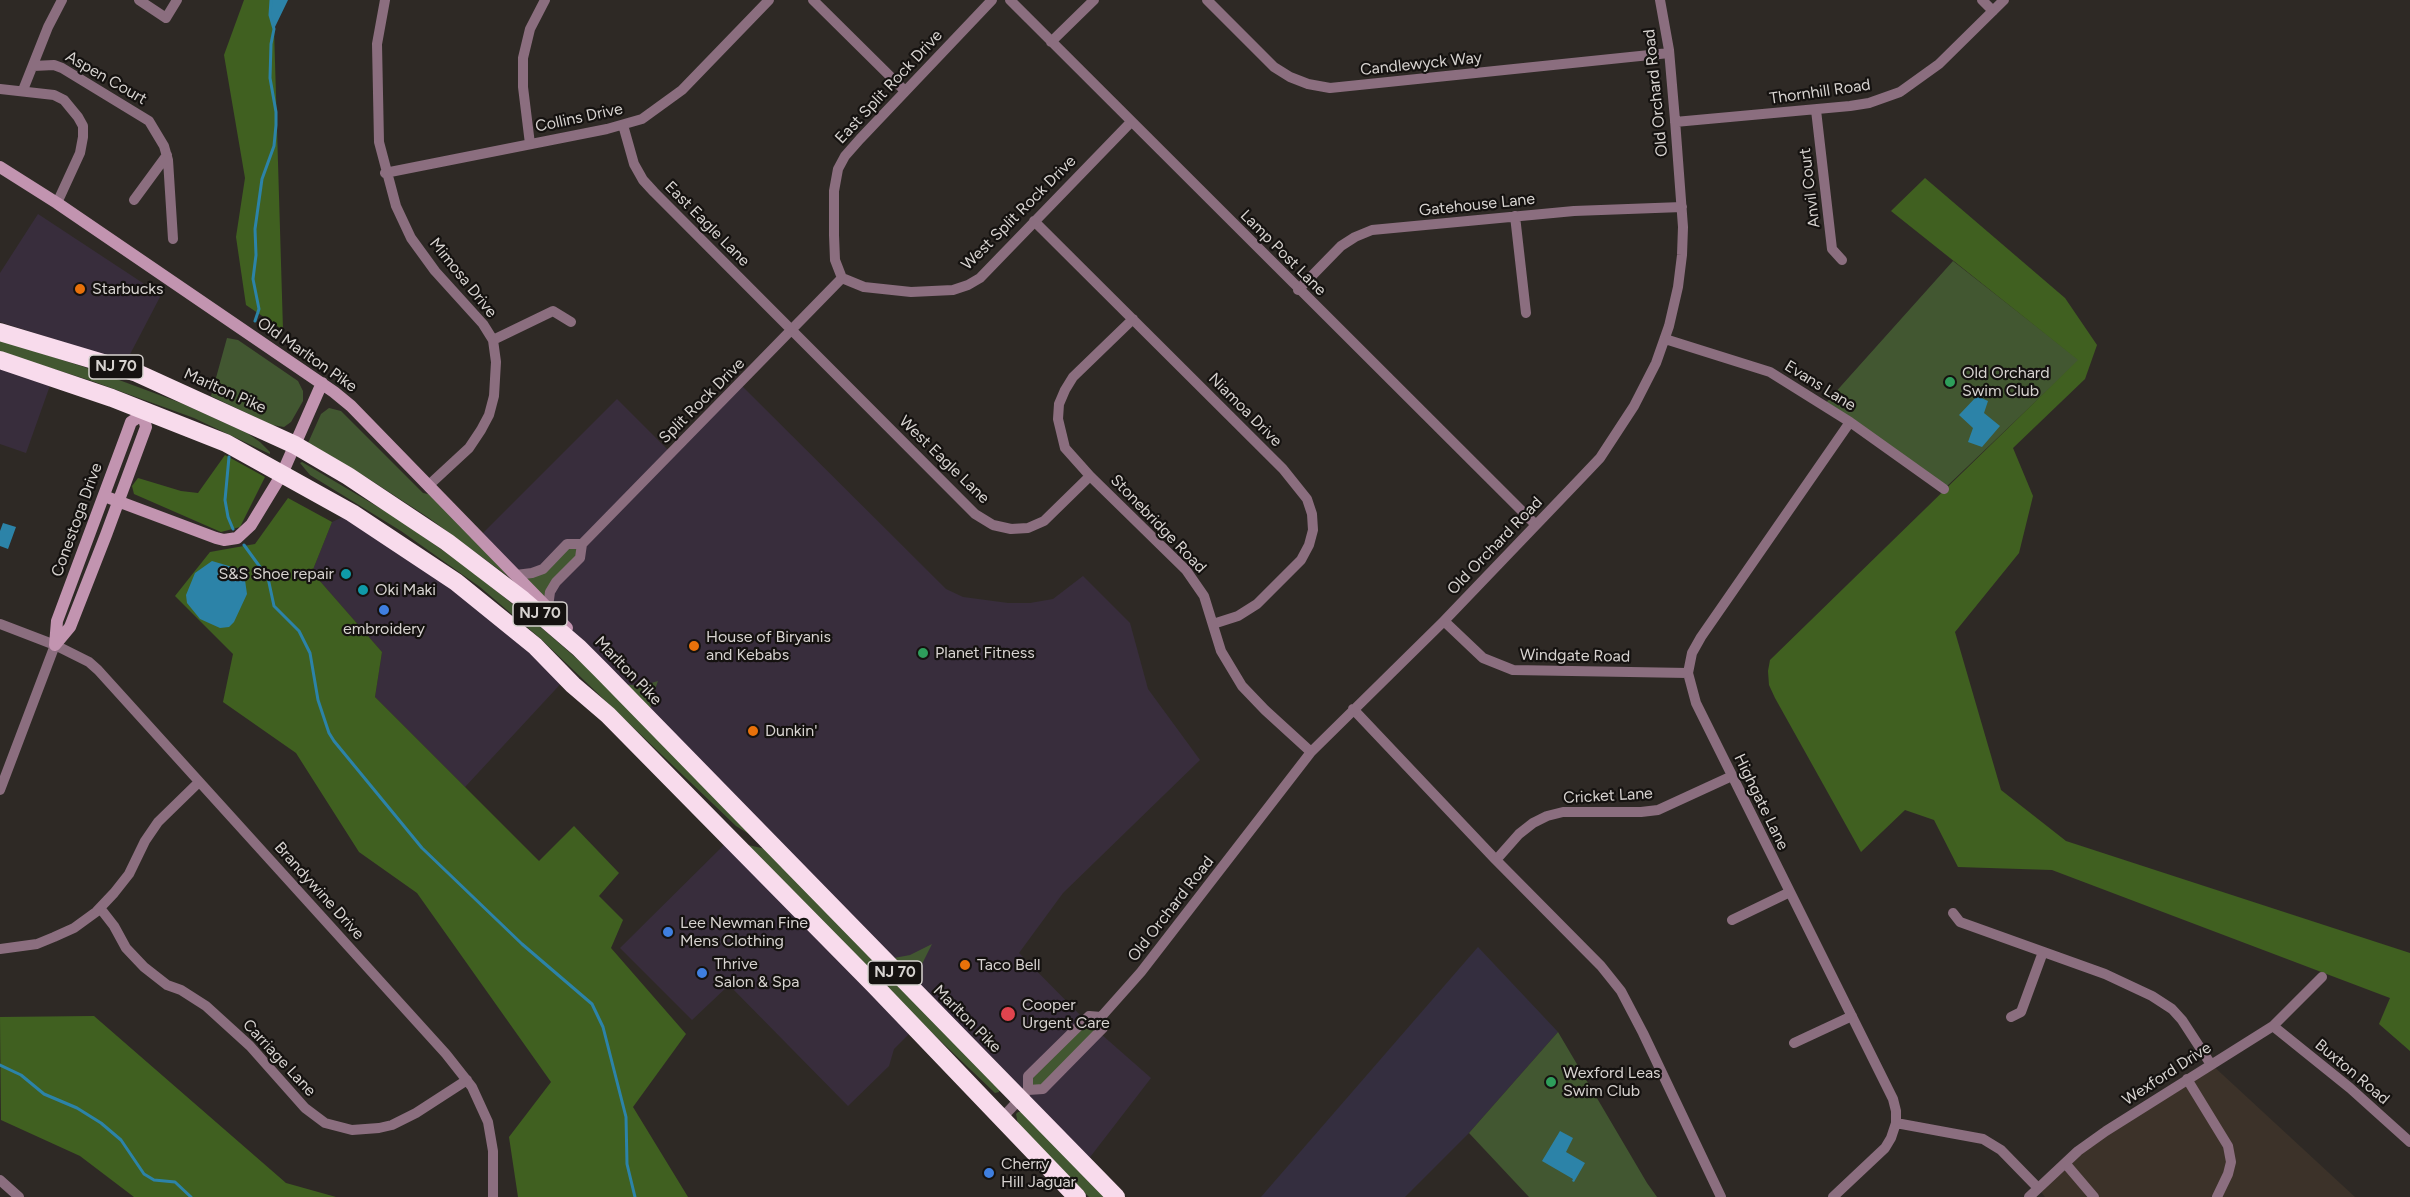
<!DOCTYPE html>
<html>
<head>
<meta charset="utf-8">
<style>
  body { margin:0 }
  canvas { display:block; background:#2e2925 }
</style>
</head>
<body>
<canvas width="2410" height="1197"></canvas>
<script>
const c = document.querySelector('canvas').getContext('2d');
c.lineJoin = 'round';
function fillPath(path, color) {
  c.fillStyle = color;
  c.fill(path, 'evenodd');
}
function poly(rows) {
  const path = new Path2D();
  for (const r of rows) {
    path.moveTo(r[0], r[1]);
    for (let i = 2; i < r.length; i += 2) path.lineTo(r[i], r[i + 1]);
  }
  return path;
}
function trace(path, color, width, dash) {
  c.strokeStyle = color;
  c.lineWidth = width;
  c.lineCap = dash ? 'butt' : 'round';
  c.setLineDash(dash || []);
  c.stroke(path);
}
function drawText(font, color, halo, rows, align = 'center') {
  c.font = font + ' Figtree,sans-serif';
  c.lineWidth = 4.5;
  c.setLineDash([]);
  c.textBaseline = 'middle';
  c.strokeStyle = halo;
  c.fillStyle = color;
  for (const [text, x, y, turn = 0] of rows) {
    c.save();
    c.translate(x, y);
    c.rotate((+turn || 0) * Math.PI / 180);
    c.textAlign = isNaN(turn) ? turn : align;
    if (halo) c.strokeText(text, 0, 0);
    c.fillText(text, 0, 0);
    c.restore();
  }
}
fillPath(poly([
  [38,214,161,295,126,362,0,322,0,273],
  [0,360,53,377,26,453,0,444],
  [740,384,946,589,963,597,1008,603,1030,603,1053,599,1083,576,1130,623,1148,689,1200,760,1063,893,1019,953,1085,1020,1151,1078,1084,1165,548,607,543,569,516,575,479,537,617,399,671,453],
  [352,513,567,677,465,787,375,697,382,652,312,572,332,522],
  [730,839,915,1028,894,1049,889,1066,848,1106,729,985,692,1020,620,948]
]), '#382d3c');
fillPath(poly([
  [1478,947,1558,1032,1469,1133,1405,1197,1261,1197]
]), '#342e3f');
fillPath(poly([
  [2210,1063,2355,1197,2045,1197,2038,1188,2079,1151]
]), '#3c3229');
fillPath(poly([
  [1953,261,2079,360,1944,489,1824,405],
  [227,338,238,340,298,381,303,391,303,401,291,422,284,427,272,425,211,396],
  [0,340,84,367,181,403,247,433,260,442,270,452,270,454,194,418,92,381,0,352],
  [329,408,341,411,423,493,432,495,509,577,429,518,366,477,308,443,321,414],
  [302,462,395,517,468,568,536,623,608,686,749,834,736,826,541,639,480,587,401,531,310,475,300,463],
  [567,544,582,544,580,558,556,582,548,607,516,575,532,573],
  [658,681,652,698,650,712,623,684,641,686],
  [748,845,766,849,1000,1089,999,1092,995,1093,879,982],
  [932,944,922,964,917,979,918,996,894,958,910,955],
  [1089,1016,1101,1017,1103,1028,1043,1089,1028,1090,1029,1076],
  [1558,1032,1647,1183,1657,1197,1529,1197,1469,1133],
  [1018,1112,1022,1112,1104,1197,1089,1197,1018,1124,1016,1114]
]), '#425731');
fillPath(poly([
  [244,0,271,0,270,15,274,29,283,330,246,305,236,237,245,178,224,55],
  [1925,178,2065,298,2097,345,2085,379,2013,448,2033,496,2019,553,1955,632,2001,790,2066,841,2410,953,2410,1051,2379,1024,2390,998,2052,870,1958,867,1934,820,1905,810,1861,852,1775,698,1769,685,1768,671,1770,660,2078,360,1891,211],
  [225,455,265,477,240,527,221,532,134,494,132,486,138,478,181,491,198,493],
  [288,498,332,522,312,572,382,652,375,697,539,861,574,826,619,873,599,896,623,920,611,948,686,1034,633,1107,688,1197,518,1197,509,1137,551,1082,417,893,359,852,296,753,223,702,233,654,175,596,210,552,255,544],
  [94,1016,286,1183,336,1197,134,1197,80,1156,1,1120,0,1017]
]), '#406020');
fillPath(poly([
  [271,0,288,0,274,29,270,15],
  [1977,396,1988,401,1984,413,2000,426,1982,447,1968,442,1973,428,1959,415],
  [3,523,16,527,8,549,0,546,0,531],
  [212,561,239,569,245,580,247,594,234,622,229,627,220,628,200,619,187,603,186,595,195,573],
  [1560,1131,1573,1138,1566,1152,1585,1163,1574,1182,1572,1181,1573,1179,1542,1161]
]), '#2c83a8');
trace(poly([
  [255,321,259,309,253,279,256,255,255,229,262,179,274,146,276,125,276,112,270,78,271,44,274,29,270,15,271,0],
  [229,457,225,500,228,517,233,529],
  [244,545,268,578,274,606,299,631,310,653,318,700,329,733,334,741,422,848,522,944,592,1004,603,1027,626,1117,627,1164,635,1197],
  [0,1065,21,1075,44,1094,77,1108,101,1123,121,1140,144,1174,154,1180,175,1182,191,1197]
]), '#2c83a8', 3);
trace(poly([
  [139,0,166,18,177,0],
  [385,0,377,44,379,142,396,206,411,238,435,271,483,324,493,340,496,362,494,396,489,415,481,430,469,448,429,485],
  [813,0,905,91],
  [1010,0,1536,525],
  [1207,0,1274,67,1290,77,1308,84,1330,88,1669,53],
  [1982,0,1993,11],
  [1051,42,1094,0],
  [33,66,54,65,62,68,149,121,164,146,168,160,173,239],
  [0,89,54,95,64,100,78,117,83,126,83,137,80,153,57,203],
  [23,90,48,27,62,0],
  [1816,110,1832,249,1842,260],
  [1675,122,1850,106,1869,103,1900,92,1939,64,2004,0],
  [623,125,634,164,643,180,654,192,975,514,993,525,1011,529,1028,528,1044,521,1090,476],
  [530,144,523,87,523,58,530,29,545,0],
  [385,173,607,129,642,119,682,90,769,0],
  [134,200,167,155],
  [1515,216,1526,313],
  [1034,221,1283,469,1307,499,1312,514,1313,530,1309,545,1301,560,1257,604,1238,616,1213,624],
  [842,278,864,287,911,292,953,290,968,285,980,278,1131,122],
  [842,278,835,260,834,235,834,191,838,169,845,156,860,139,992,0],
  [1298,290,1341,246,1355,237,1372,230,1574,211,1682,207],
  [1133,319,1073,377,1065,390,1059,404,1058,419,1065,448,1090,476,1186,570,1204,596,1221,651,1242,686,1265,710,1311,752],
  [1665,339,1770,372,1850,422,1944,489],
  [493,340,553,311,571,322],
  [516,575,532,573,543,569,567,544,582,544],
  [548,607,550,592,556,582,580,558,582,544,842,278],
  [1444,621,1483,658,1513,670,1688,673],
  [0,624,55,645,89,662,98,670,446,1054,472,1087,488,1122,493,1151,493,1197],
  [1353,709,1496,860,1601,966,1621,991,1643,1033,1721,1197],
  [0,790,55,645],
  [1496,860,1519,834,1533,823,1547,816,1563,812,1641,812,1658,810,1732,776],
  [100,908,114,926,126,948,144,967,167,985,181,990,206,1006,250,1046,305,1108,325,1123,352,1130,379,1128,392,1125,416,1113,467,1080],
  [1953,913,1960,922,2105,974,2152,996,2172,1009,2182,1020,2210,1063],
  [1732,920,1790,892],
  [0,949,37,944,54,937,74,928,96,912,114,893,129,874,145,841,158,822,199,782],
  [1101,1017,1141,972,1311,752,1444,621,1581,478,1600,458,1634,406,1656,363,1669,326,1678,287,1682,255,1683,227,1675,120,1669,50,1660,0],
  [2011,1017,2021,1012,2043,952],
  [2273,1026,2350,1088,2410,1142],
  [1794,1043,1852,1016],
  [2187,1079,2228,1146,2231,1162,2228,1174,2217,1197],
  [1028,1090,1043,1089,1103,1028,1101,1017],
  [1002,1118,1028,1090,1028,1076,1089,1016,1101,1017],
  [1896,1123,1983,1139,2001,1150,2038,1188],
  [2065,1163,2094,1197],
  [0,1180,19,1197],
  [1833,1197,1885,1148,1891,1138,1896,1123,1896,1111,1893,1099,1696,703,1688,673,1692,653,1701,637,1850,422],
  [2029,1197,2078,1151,2106,1131,2273,1026,2322,977]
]), '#8b6e7f', 10);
trace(poly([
  [0,167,57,203,334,392,351,406,567,628],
  [104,496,216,538,224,540,237,538,251,525,282,474,322,383],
  [55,645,70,627,106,535,146,427,143,414,145,410],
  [55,645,57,621,127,433,131,422,143,414]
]), '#c294b0', 12);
trace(poly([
  [0,332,137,373,295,445,348,476,447,542,523,600,579,648,602,671,1116,1197],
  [0,360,112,398,226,443,352,513,456,582,535,646,573,685,608,715,874,985,1077,1197]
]), '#f8dbec', 18);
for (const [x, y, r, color] of [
  [80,289,6,"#e8710a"],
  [1950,382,6,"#2e9e5b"],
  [346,574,6,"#0f9aa8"],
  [363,590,6,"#0f9aa8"],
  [384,610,6,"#3f7fe0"],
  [694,646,6,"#e8710a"],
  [923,653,6,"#2e9e5b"],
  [753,731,6,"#e8710a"],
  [668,932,6,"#3f7fe0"],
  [965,965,6,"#e8710a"],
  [702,973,6,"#3f7fe0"],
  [1008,1014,8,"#e0444e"],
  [1551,1082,6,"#2e9e5b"],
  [989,1173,6,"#3f7fe0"]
]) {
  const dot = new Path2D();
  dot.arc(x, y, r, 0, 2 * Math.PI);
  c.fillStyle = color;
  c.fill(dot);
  trace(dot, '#151210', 2);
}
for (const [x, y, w] of [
  [116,367,54],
  [540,614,54],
  [895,973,54]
]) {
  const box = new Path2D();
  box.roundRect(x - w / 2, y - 12, w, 24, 4.5);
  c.fillStyle = '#151210';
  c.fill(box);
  trace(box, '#d7d3d0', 1.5);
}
drawText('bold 15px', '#d7d3d0', null, [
  ["NJ 70",116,367],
  ["NJ 70",540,614],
  ["NJ 70",895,973]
]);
drawText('16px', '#d7d3d0', '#151210', [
  ["Candlewyck Way",1421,64,-6],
  ["Aspen Court",106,78,30],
  ["East Split Rock Drive",889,87,-47],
  ["Thornhill Road",1820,92,-8],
  ["Old Orchard Road",1656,93,-96],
  ["Collins Drive",579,118,-12],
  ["Anvil Court",1810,188,-97],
  ["Gatehouse Lane",1477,205,-6],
  ["West Split Rock Drive",1019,213,-45],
  ["East Eagle Lane",707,224,45],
  ["Lamp Post Lane",1283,253,45],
  ["Mimosa Drive",463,278,51],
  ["Old Marlton Pike",307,355,35],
  ["Evans Lane",1820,386,32],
  ["Marlton Pike",225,391,24],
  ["Split Rock Drive",702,401,-45],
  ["Niamoa Drive",1245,410,45],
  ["West Eagle Lane",944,460,44],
  ["Conestoga Drive",77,520,-70],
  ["Stonebridge Road",1158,524,46],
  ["Old Orchard Road",1495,546,-46],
  ["Windgate Road",1575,656,1],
  ["Marlton Pike",628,671,46],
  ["Cricket Lane",1608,796,-3],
  ["Highgate Lane",1761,802,64],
  ["Brandywine Drive",319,891,48],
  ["Old Orchard Road",1171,909,-52],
  ["Marlton Pike",967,1019,45],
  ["Carriage Lane",279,1058,47],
  ["Buxton Road",2352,1072,40],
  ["Wexford Drive",2167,1074,-33]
]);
drawText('16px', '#d7d3d0', '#151210', [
  ["Starbucks",92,289],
  ["Old Orchard",1962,373],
  ["Swim Club",1962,391],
  ["S&S Shoe repair",334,574,"right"],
  ["Oki Maki",375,590],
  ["embroidery",384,629,"center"],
  ["House of Biryanis",706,637],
  ["and Kebabs",706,655],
  ["Planet Fitness",935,653],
  ["Dunkin'",765,731],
  ["Lee Newman Fine",680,923],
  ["Mens Clothing",680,941],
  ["Thrive",714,964],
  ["Salon & Spa",714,982],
  ["Taco Bell",977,965],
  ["Cooper",1022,1005],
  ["Urgent Care",1022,1023],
  ["Wexford Leas",1563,1073],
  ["Swim Club",1563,1091],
  ["Cherry",1001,1164],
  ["Hill Jaguar",1001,1182]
], 'left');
</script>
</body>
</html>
